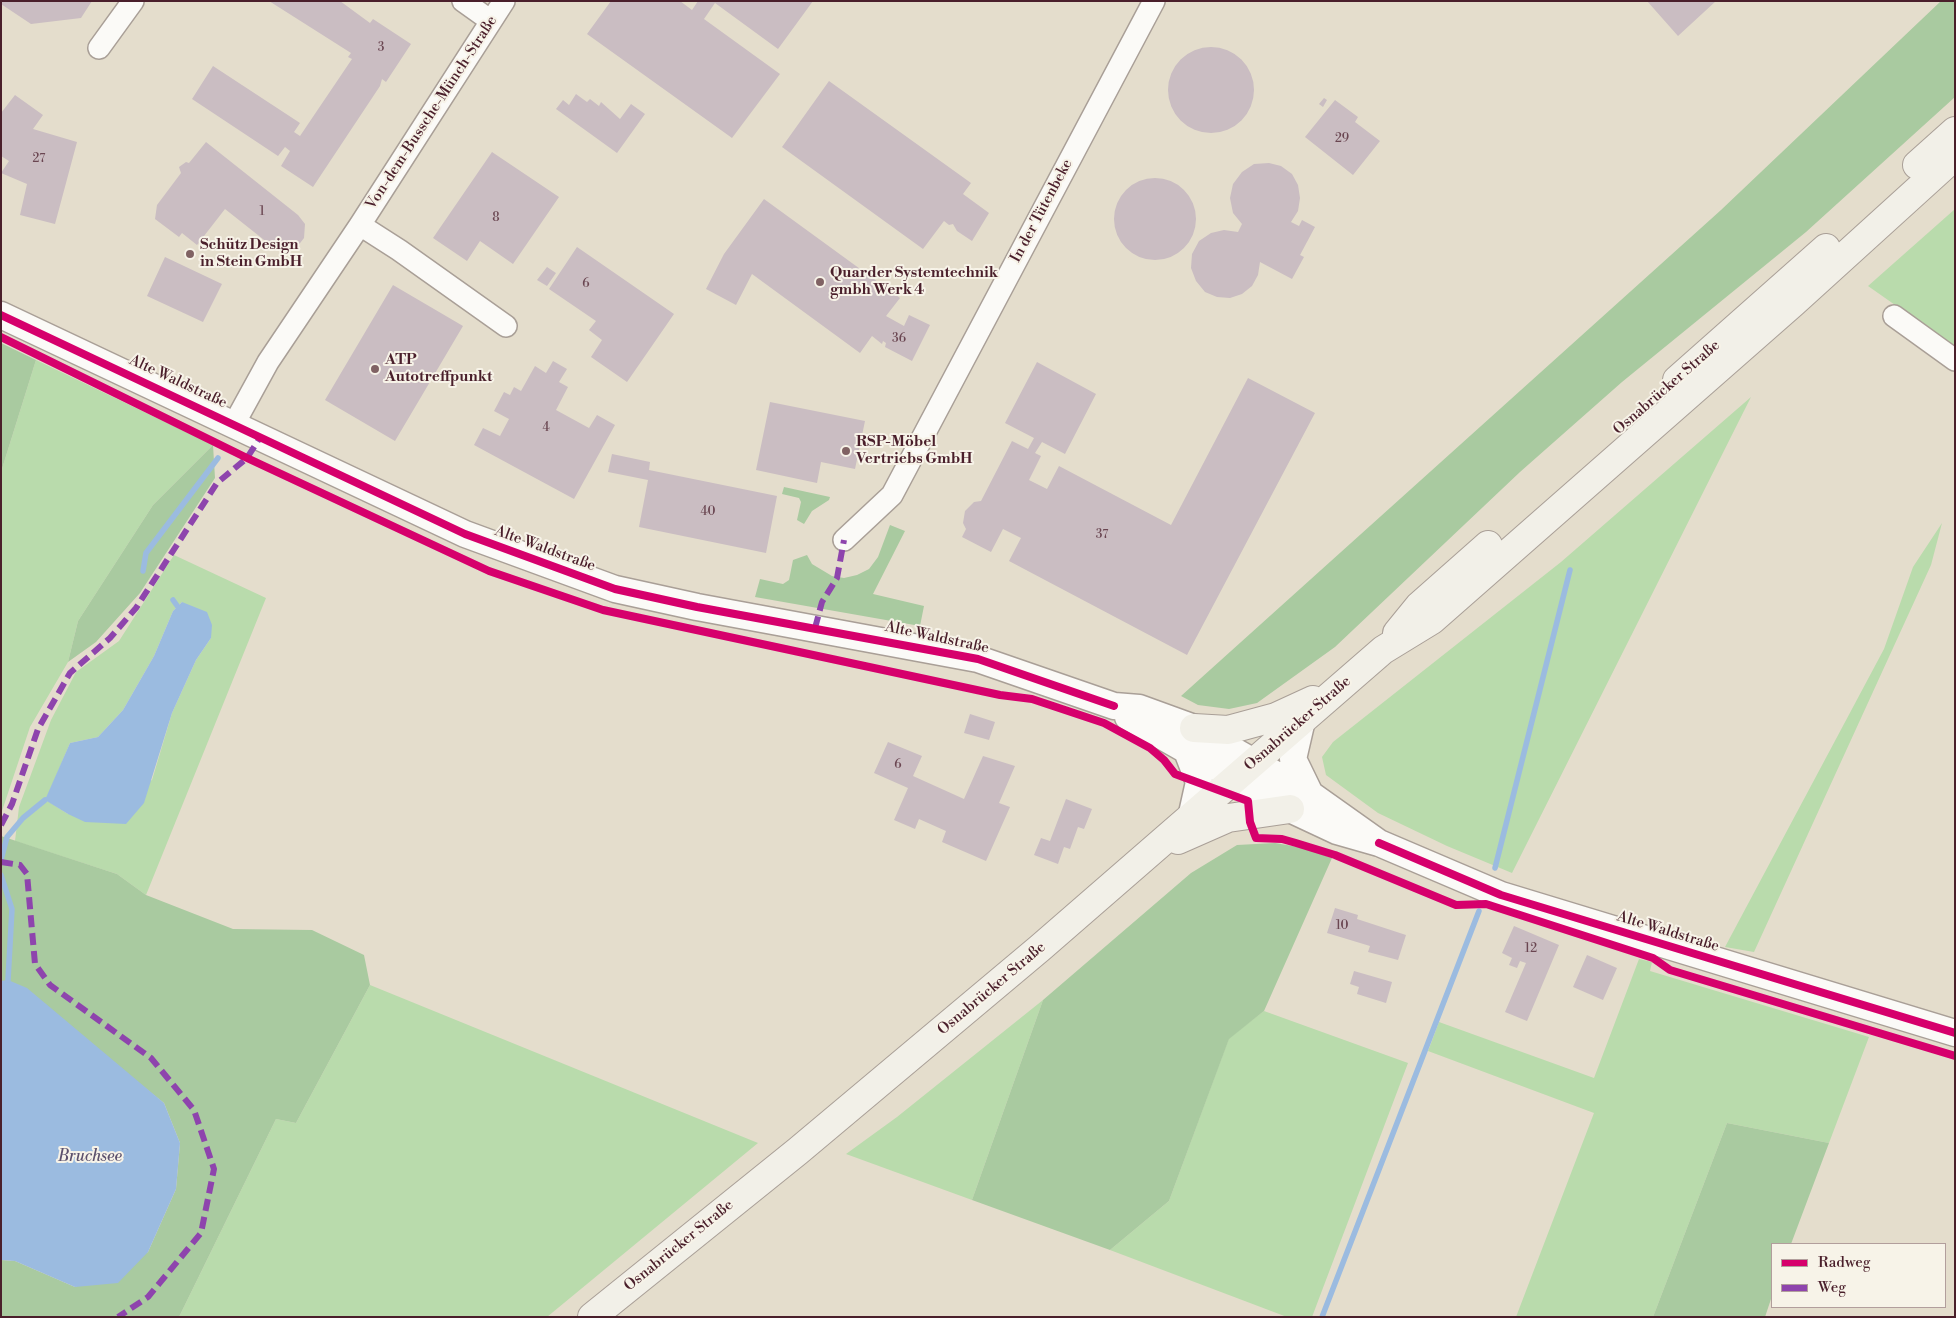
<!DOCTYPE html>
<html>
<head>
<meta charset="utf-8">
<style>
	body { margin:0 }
	#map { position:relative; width:1956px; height:1318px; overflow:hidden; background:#e4ddcc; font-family:"Libre Bodoni",serif }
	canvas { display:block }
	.frame { position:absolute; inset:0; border:2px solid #4a1f2b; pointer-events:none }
	.legend { position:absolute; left:1771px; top:1243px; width:175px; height:65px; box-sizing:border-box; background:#f7f3e8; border:1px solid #b29e9c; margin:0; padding:6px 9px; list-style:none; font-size:15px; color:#4a1f2b }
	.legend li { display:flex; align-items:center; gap:10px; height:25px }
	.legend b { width:25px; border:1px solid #b29e9c }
</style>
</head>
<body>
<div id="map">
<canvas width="1956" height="1318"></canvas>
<div class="frame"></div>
<ul class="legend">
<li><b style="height:6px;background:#d6006c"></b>Radweg</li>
<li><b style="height:6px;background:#8e44ad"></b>Weg</li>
</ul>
</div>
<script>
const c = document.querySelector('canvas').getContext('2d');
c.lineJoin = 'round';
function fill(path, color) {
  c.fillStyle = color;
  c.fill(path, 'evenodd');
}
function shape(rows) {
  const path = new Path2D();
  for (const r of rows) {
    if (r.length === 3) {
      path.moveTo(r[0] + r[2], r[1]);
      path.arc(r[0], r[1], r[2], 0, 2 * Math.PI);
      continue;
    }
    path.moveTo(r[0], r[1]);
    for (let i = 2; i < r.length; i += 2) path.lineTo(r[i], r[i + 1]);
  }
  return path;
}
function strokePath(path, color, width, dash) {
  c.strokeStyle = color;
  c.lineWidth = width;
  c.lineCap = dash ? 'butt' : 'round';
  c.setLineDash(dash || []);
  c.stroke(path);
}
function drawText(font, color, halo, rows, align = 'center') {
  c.font = font + ' "Libre Bodoni",serif';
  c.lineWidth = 4;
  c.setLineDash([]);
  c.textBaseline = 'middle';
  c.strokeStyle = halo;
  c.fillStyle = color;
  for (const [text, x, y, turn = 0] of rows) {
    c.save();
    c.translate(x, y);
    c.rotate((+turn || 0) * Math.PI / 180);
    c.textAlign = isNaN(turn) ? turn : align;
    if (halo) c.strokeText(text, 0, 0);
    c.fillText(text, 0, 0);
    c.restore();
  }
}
fill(shape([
	[1955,209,1955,347,1868,286],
	[36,360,213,445,153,505,78,621,68,662,30,727,1,814,1,472],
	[1751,397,1512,873,1447,846,1378,813,1326,775,1322,757,1333,742,1561,562],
	[1942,523,1931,565,1754,952,1725,947,1884,649,1913,567],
	[174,555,266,598,146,895,117,874,15,841,19,807,51,720,76,672,119,641],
	[182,602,211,638,196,660,172,713,152,780,68,814,46,800,70,743,98,737,123,710,154,656,173,611],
	[1639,959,1652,962,1650,971,1869,1037,1829,1143,1727,1123,1653,1317,1516,1317,1594,1113,1428,1051,1439,1022,1594,1078],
	[370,985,758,1143,547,1317,179,1317,276,1119,296,1123],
	[1043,1000,972,1200,846,1154,897,1117],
	[1264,1011,1408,1063,1312,1317,1287,1317,1110,1250,1169,1201,1229,1038]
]), '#b9dbac');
fill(shape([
	[1941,1,1955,1,1955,97,1806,232,1622,382,1520,472,1335,647,1257,703,1229,709,1198,705,1181,696,1721,210],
	[1,343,36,360,1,472],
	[213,445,215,478,140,593,96,642,68,662,78,621,153,505],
	[784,487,830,497,829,500,812,511,804,524,797,520,801,502,799,498,782,494],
	[890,525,905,531,873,594,924,606,920,626,755,597,760,579,783,584,789,580,793,560,807,555,812,564,832,576,844,578,857,575,869,569,878,557],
	[1,836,117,874,146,895,233,929,312,930,364,955,370,985,296,1123,276,1119,179,1317,1,1317,1,1260,15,1261,75,1287,148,1252,176,1189,180,1143,164,1103,8,981,1,981],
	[1275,843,1304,848,1332,858,1264,1011,1229,1039,1169,1201,1110,1250,972,1200,1043,1000,1191,873,1237,845],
	[1727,1123,1829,1143,1791,1244,1772,1244,1772,1296,1765,1317,1653,1317]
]), '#a9caa0');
fill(shape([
	[182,602,207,612,212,625,211,638,196,660,172,713,144,803,126,824,85,822,68,814,45,800,70,743,98,737,123,710,154,656,173,611],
	[8,980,27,988,164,1103,180,1143,176,1189,148,1252,118,1283,75,1287,15,1261,1,1260,1,981]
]), '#9bbbe0');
strokePath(shape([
	[143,571,146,553,218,458],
	[173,600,178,607],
	[1,860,7,837,23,818,45,800],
	[1495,868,1570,570],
	[1,875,12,909,8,980],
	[1322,1317,1479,911]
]), '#9bbbe0', 5.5);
fill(shape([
	[1,1,92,1,81,18,31,24,1,4],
	[269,1,340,1,370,23,373,19,411,44,386,82,382,79,380,86,313,187,281,166,290,151,285,147,278,156,192,99,213,66,300,123,294,132,300,136,352,59,348,57,351,53],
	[611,1,680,1,692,10,698,1,813,1,778,49,715,3,704,19,780,74,732,138,587,34],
	[1647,1,1716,1,1678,36],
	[1211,90,43],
	[829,81,971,183,963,194,989,213,972,241,957,231,953,224,949,225,944,221,923,249,782,147],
	[576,94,587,102,590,99,599,106,601,102,620,119,631,104,645,114,617,153,556,109,563,100,569,105],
	[15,95,43,115,33,129,77,142,55,224,20,215,27,184,1,173,9,161,1,156,1,113],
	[1324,98,1327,100,1323,107,1319,104],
	[1335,100,1358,117,1355,122,1380,141,1353,175,1305,137],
	[206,142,298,215,305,224,304,238,297,247,285,251,273,247,225,209,197,245,182,233,179,237,155,219,157,205,181,173,179,167,186,162,189,163],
	[492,152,559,197,513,264,480,241,467,261,433,238],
	[1269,163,1281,166,1292,174,1298,185,1300,198,1298,211,1291,222,1299,226,1302,220,1315,227,1300,255,1304,257,1292,279,1260,262,1258,275,1252,286,1242,294,1230,298,1217,297,1205,292,1196,281,1191,268,1192,254,1199,241,1211,233,1224,230,1238,232,1242,224,1233,213,1230,198,1233,184,1242,172,1254,164],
	[1155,219,41],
	[764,199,900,298,886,316,904,326,909,315,930,325,912,361,885,347,886,343,883,341,882,344,872,336,860,353,752,274,736,305,706,289,724,254],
	[577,247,674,314,627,382,591,357,602,340,589,330,596,321,549,289],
	[165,257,222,284,203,322,147,296],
	[547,267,556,273,547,286,537,280],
	[393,285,463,326,395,441,325,400],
	[553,361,567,369,559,382,568,387,556,410,589,428,597,415,615,425,574,499,474,445,483,428,500,436,509,419,494,411,504,392,510,395,514,387,521,391,535,366,546,373],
	[1037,362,1096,394,1065,454,1042,442,1035,453,1041,456,1029,480,1047,489,1059,466,1171,525,1248,378,1315,413,1187,655,1009,561,1021,538,1003,529,991,552,962,537,966,529,963,523,965,511,974,502,981,501,1012,441,1028,449,1034,438,1005,423],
	[770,402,865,421,855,469,821,462,817,483,756,470],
	[612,454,650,462,649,470,777,496,766,553,639,527,648,480,608,472],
	[970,714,995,722,989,740,964,733],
	[888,742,922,756,913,776,964,799,983,756,1015,766,999,803,1010,807,986,861,942,842,946,831,919,819,915,829,894,820,908,788,874,773],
	[1066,799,1092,809,1084,829,1078,827,1070,849,1064,847,1058,864,1034,855,1041,838,1050,841],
	[1335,908,1358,915,1357,919,1406,935,1398,960,1368,952,1370,946,1327,933],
	[1514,926,1559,945,1527,1021,1505,1012,1526,963,1520,961,1517,968,1509,965,1512,958,1502,953],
	[1587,955,1617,968,1603,1000,1573,987],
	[1354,971,1392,982,1386,1003,1357,994,1359,987,1350,984]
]), '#cabdc2');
const minor = shape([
	[463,1,491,21],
	[99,48,133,1],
	[360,225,399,250,506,326],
	[1894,316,1955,360],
	[234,424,268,362,360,225,504,1],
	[844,540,892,495,1154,1]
]);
const tertiary = shape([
	[1,315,465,534,615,589,697,607,978,659,1114,706,1139,708,1194,728,1310,794,1379,843],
	[1128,717,1290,809,1337,831,1379,843,1501,895,1955,1033],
	[1302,720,1293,759,1310,794],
	[1187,751,1199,782,1191,818]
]);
const secondary = shape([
	[1917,165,1955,131],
	[1677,380,1826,248],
	[1397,633,1419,606,1488,545],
	[1194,728,1228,730,1276,717,1313,700],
	[1178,840,1228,818,1290,809],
	[592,1317,798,1151,1040,948,1383,650,1432,620,1793,303,1955,156]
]);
strokePath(minor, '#a99f97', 24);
strokePath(tertiary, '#a99f97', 29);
strokePath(secondary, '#a99f97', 30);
strokePath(minor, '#fbfaf7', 21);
strokePath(tertiary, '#fbfaf7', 26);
strokePath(secondary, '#f2f0e8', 28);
strokePath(shape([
	[815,628,822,602,837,578,844,540],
	[1,825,12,804,38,729,70,673,110,638,136,608,217,483,247,458,261,436],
	[1,862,20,865,27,874,35,964,50,985,151,1058,194,1110,214,1169,201,1233,148,1297,118,1317]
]), '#8e44ad', 6, [12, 6]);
strokePath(shape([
	[1,315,465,534,615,589,697,607,978,659,1114,706],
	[1,337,247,458,489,571,603,610,1000,695,1032,699,1104,723,1150,748,1164,760,1175,774,1248,801,1250,822,1256,838,1282,839,1296,843,1335,855,1456,905,1486,904,1653,958,1670,970,1955,1056],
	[1379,843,1501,895,1955,1033]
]), '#d6006c', 8);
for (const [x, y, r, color] of [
	[190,254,5,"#806263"],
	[820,282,5,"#806263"],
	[375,369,5,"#806263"],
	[846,451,5,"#806263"]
]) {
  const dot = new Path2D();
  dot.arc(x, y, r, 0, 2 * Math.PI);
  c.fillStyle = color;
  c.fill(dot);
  strokePath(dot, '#f7f3e8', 2);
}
drawText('12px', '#6a4651', null, [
	["3",381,48],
	["29",1342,139],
	["27",39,159],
	["1",262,212],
	["8",496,218],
	["6",586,284],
	["36",899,339],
	["4",546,428],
	["40",708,512],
	["37",1102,535],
	["6",898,765],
	["10",1342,926],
	["12",1531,949]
]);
drawText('15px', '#4a1f2b', '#f7f3e8', [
	["Von-dem-Bussche-Münch-Straße",432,113,-57],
	["In der Tütenbeke",1042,211,-62],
	["Alte Waldstraße",178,382,25],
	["Osnabrücker Straße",1667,388,-41],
	["Alte Waldstraße",545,549,20],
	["Alte Waldstraße",937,638,12],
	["Osnabrücker Straße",1298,724,-41],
	["Alte Waldstraße",1668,932,17],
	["Osnabrücker Straße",992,989,-40],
	["Osnabrücker Straße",679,1246,-39]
]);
drawText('bold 15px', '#4a1f2b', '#f7f3e8', [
	["Schütz Design",200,245],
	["in Stein GmbH",200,262],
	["Quarder Systemtechnik",830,273],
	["gmbh Werk 4",830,290],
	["ATP",385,360],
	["Autotreffpunkt",385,377],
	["RSP-Möbel",856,442],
	["Vertriebs GmbH",856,459]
], 'left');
drawText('italic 16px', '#5c516d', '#f7f3e8', [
	["Bruchsee",90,1157]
]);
</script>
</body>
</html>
